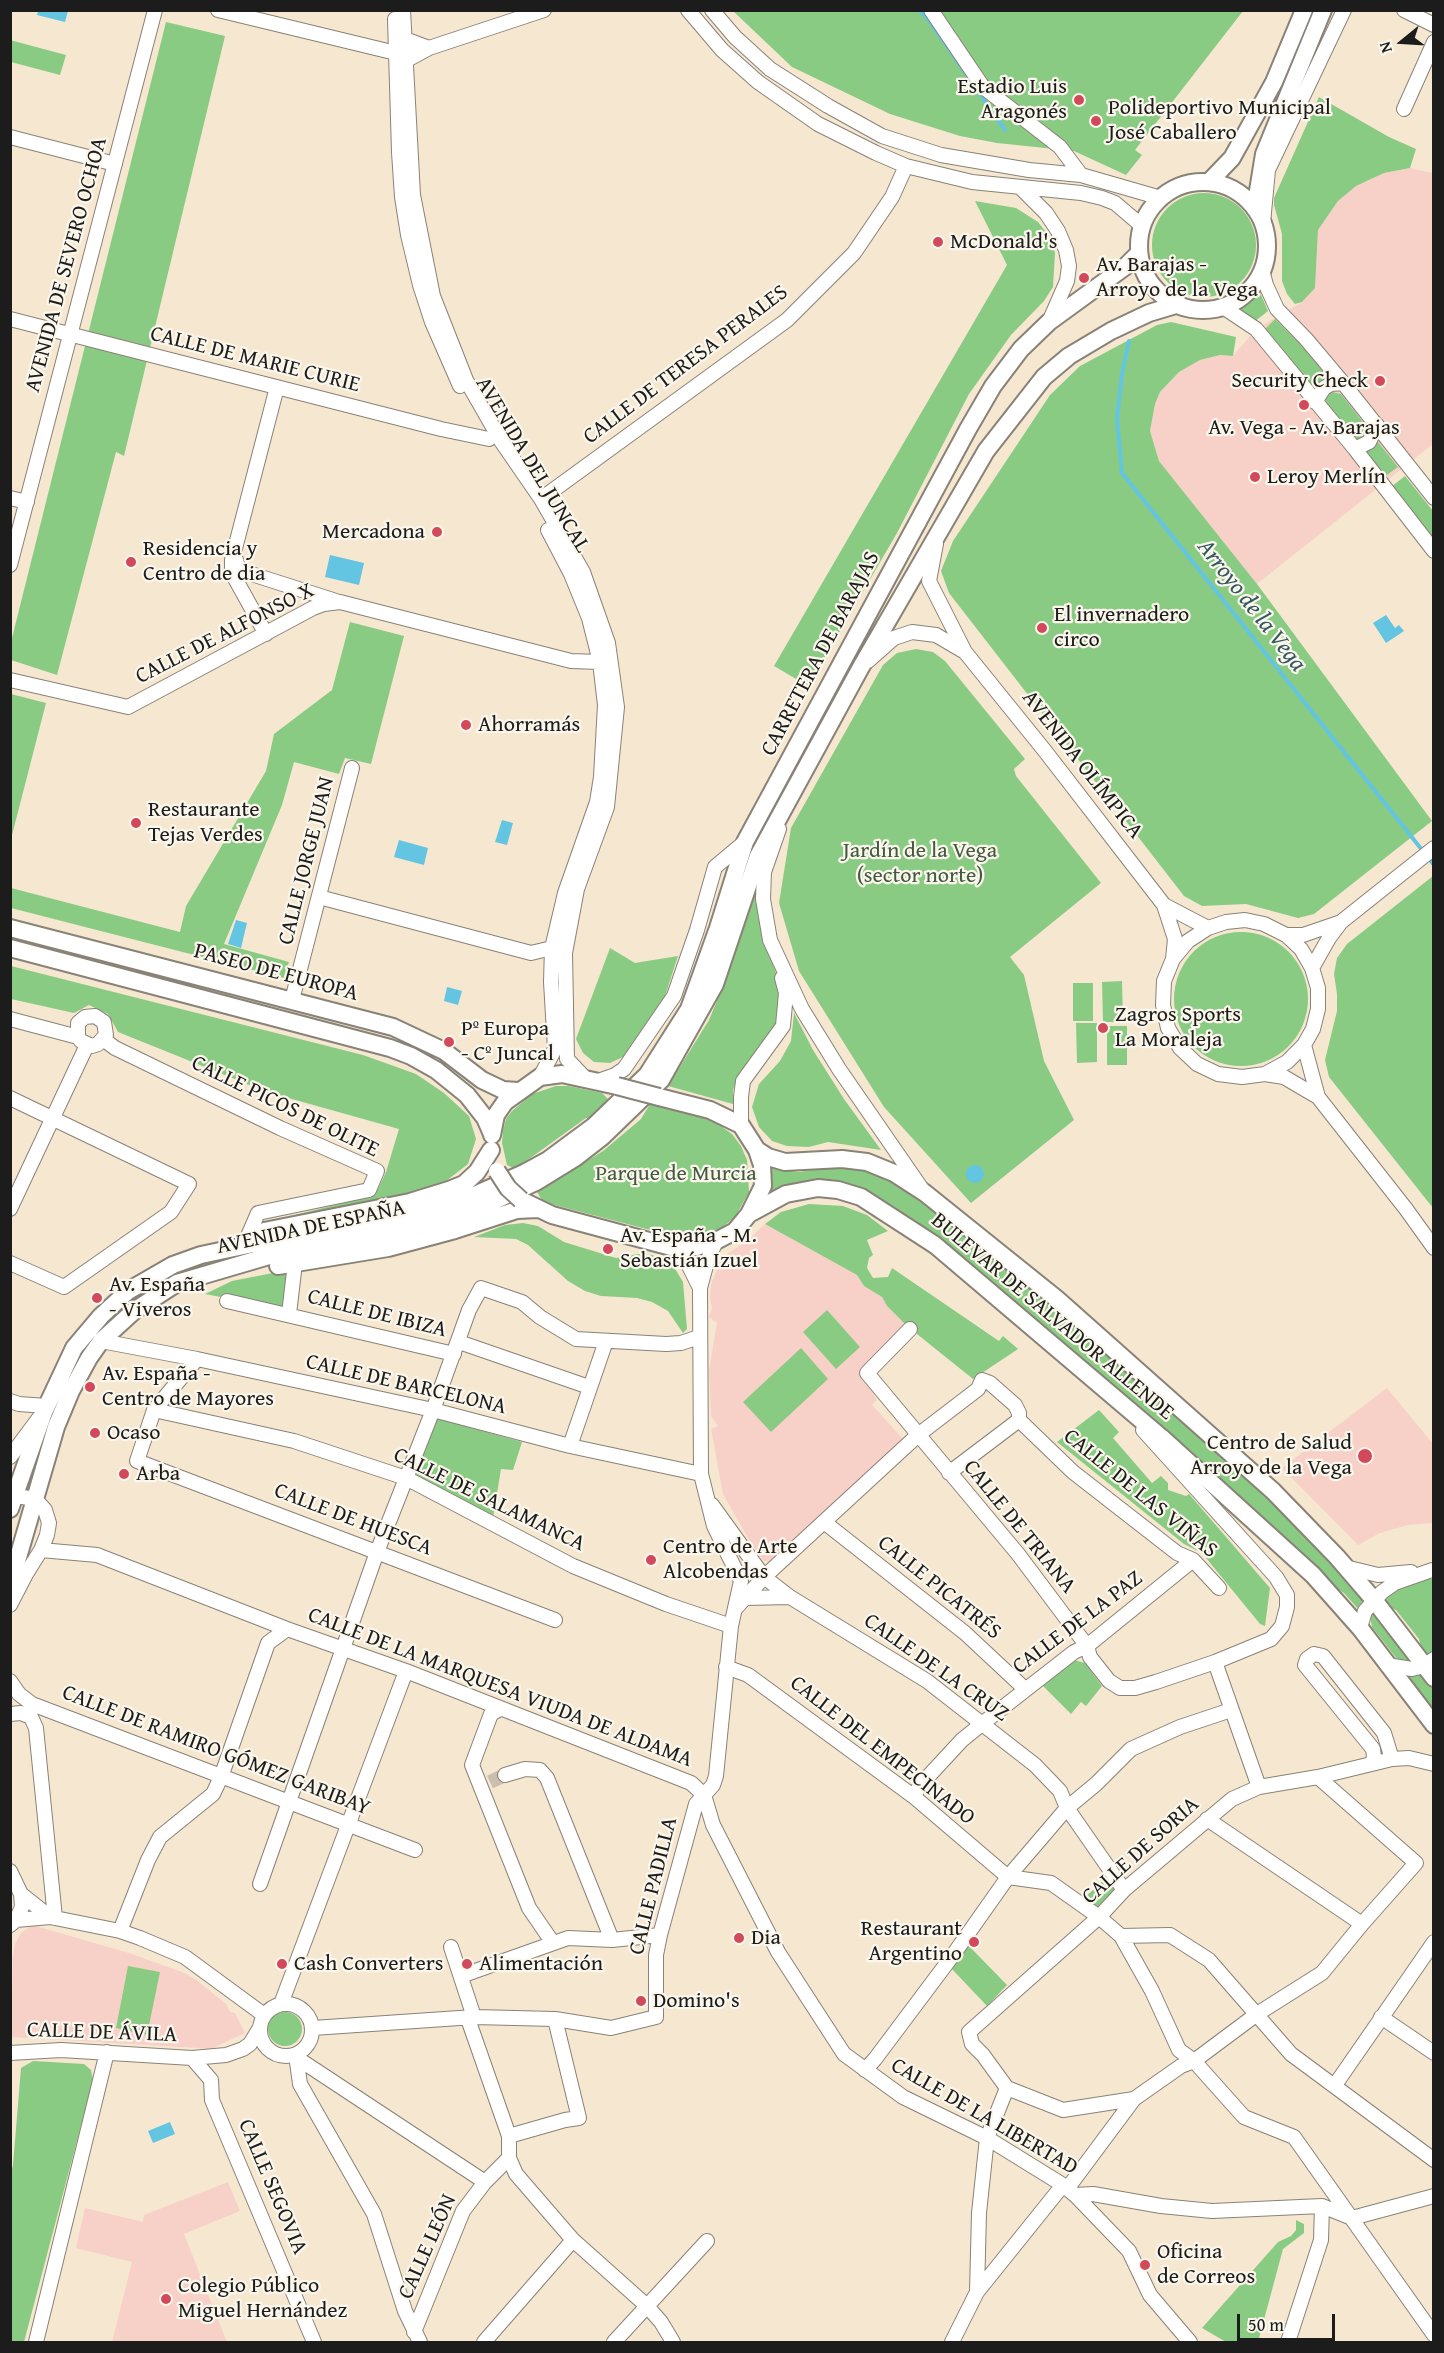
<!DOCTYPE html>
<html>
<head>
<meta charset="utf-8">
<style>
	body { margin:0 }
	#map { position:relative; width:1444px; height:2353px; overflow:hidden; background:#f6e7d1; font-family:"Gentium Book Plus",serif }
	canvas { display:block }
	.frame { position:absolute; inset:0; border:12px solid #1c1c1c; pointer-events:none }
	.north { position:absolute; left:1372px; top:12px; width:60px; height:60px; -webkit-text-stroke:4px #fbf7ec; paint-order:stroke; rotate:252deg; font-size:16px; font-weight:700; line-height:24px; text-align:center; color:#1c1c1c }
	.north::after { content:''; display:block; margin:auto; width:21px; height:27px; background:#1c1c1c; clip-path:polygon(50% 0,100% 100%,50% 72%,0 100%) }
	.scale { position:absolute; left:1237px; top:2314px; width:98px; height:27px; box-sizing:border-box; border:3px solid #1c1c1c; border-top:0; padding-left:8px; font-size:18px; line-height:21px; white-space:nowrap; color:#1c1c1c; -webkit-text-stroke:4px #fbf7ec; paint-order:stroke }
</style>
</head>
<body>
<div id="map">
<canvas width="1444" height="2353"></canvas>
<div class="frame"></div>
<div class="north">N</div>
<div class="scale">50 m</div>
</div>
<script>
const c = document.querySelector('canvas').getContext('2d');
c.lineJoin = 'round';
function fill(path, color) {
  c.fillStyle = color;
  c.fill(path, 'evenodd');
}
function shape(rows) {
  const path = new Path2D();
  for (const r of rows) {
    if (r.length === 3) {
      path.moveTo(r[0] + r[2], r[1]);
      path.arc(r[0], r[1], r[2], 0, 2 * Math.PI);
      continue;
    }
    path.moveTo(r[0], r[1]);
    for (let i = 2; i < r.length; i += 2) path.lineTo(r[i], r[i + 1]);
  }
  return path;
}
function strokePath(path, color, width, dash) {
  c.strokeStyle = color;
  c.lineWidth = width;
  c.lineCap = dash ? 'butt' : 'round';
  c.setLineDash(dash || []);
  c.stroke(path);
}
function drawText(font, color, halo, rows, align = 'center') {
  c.font = font + ' "Gentium Book Plus",serif';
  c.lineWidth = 4.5;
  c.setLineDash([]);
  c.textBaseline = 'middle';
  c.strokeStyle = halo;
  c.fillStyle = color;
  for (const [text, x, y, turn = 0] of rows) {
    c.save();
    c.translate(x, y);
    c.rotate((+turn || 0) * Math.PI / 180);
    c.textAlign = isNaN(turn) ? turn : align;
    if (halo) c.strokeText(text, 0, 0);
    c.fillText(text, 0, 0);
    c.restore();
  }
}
fill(shape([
	[1410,168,1433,173,1433,444,1257,584,1159,461,1150,431,1155,404,1160,392,1179,372,1200,360,1220,355,1233,356,1256,329,1302,302,1315,287,1318,230,1338,201,1356,186,1384,173],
	[765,1224,857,1275,864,1286,882,1297,887,1306,907,1326,860,1370,877,1400,872,1405,904,1440,772,1561,764,1561,752,1545,723,1494,711,1429,718,1426,711,1416,709,1370,717,1323,709,1317,712,1308,710,1298,711,1284,722,1257,746,1242],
	[1387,1388,1433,1444,1433,1523,1408,1525,1380,1533,1358,1545,1282,1468],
	[32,1925,129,1953,182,1972,195,1979,226,2004,230,2012,235,2013,245,2033,215,2047,215,2049,11,2037,13,1957,15,1944,21,1933],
	[228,2182,240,2211,184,2234,227,2342,112,2342,132,2262,76,2248,85,2208,143,2222,144,2215]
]), '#f7d1c8');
fill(shape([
	[733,11,1243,11,1135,150,1142,155,1126,175,1074,151,997,143,960,136,890,114,792,67],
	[166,22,225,36,124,456,116,452,57,675,11,660,11,642],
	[10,40,66,55,60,75,11,62],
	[1319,97,1389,137,1416,149,1410,168,1384,173,1356,186,1338,201,1318,230,1315,288,1302,302,1295,304,1287,294,1282,281,1282,234,1274,205,1274,198],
	[1204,245,52],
	[975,201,1016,208,1038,222,1049,236,1055,253,1053,287,1044,301,1011,335,969,394,897,533,808,686,774,666,1007,265],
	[1259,290,1268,311,1254,322,1235,311,1250,300],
	[1275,319,1304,348,1329,379,1315,390,1265,329],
	[1171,322,1236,337,1233,356,1220,355,1200,360,1179,372,1160,392,1155,404,1150,431,1159,461,1257,584,1432,821,1314,914,1298,918,1246,904,1202,906,1184,896,949,593,941,571,953,541,1050,395,1080,366,1157,325],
	[1332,392,1341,394,1366,426,1367,434,1361,441,1353,439,1328,406,1325,398],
	[1378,442,1398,467,1384,477,1364,452,1372,448],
	[1405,476,1433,511,1433,540,1391,487],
	[350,622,404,636,371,764,345,758,339,774,294,762,282,805,224,944,289,962,284,978,11,908,11,888,180,932,186,906,266,771,274,734,332,690],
	[916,649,933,652,945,661,1025,759,1014,769,1016,776,1101,883,1010,957,1024,975,1044,1061,1074,1120,971,1203,884,1107,799,971,779,903,791,828,883,665,897,653],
	[11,694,46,703,11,839,10,694],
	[759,868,760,924,778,979,780,999,776,1028,739,1074,733,1090,733,1104,668,1086,709,1020,723,986],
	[1433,876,1433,1208,1329,1077,1325,1060,1337,1011,1337,994,1334,974,1337,958,1347,944],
	[1241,999,67],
	[610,948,635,963,678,956,665,996,627,1055,610,1063,594,1062,583,1053,576,1039],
	[11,966,363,1055,416,1074,444,1093,469,1116,476,1139,468,1164,446,1181,421,1190,298,1219,295,1215,363,1198,378,1189,386,1172,399,1129,267,1092,118,1032,108,1014,89,1005,74,1013,11,999],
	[1122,981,1123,1022,1103,1022,1102,982],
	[1073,983,1093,983,1093,1021,1073,1021],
	[794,1013,813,1050,844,1099,881,1150,828,1142,809,1147,787,1146,772,1141,759,1127,752,1107,759,1084,780,1061,791,1041],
	[1076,1023,1097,1023,1097,1062,1077,1063],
	[1107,1026,1127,1026,1127,1065,1107,1065],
	[556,1086,569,1086,602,1093,610,1101,591,1120,586,1118,515,1169,507,1165,502,1143,503,1131,506,1119,512,1111,532,1094],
	[650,1104,706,1118,718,1124,732,1134,741,1146,747,1160,749,1192,735,1217,723,1227,696,1238,673,1236,543,1202,537,1192,603,1151,641,1119],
	[836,1166,858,1168,875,1173,903,1188,954,1224,1029,1283,1280,1505,1364,1598,1359,1610,1344,1593,1324,1580,973,1268,822,1181,800,1182,767,1192,768,1168,799,1172],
	[809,1204,843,1206,867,1215,888,1231,867,1240,873,1255,869,1258,867,1268,873,1278,888,1277,892,1268,999,1341,1003,1336,1018,1349,973,1379,907,1326,887,1306,882,1297,864,1286,857,1275,765,1224,781,1212],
	[523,1223,538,1226,564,1242,616,1258,638,1254,652,1255,663,1260,674,1267,683,1282,687,1329,683,1333,668,1311,652,1302,637,1298,601,1296,585,1291,568,1281,528,1245,516,1239,474,1237,505,1225],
	[288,1270,283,1309,205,1294,232,1281],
	[827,1310,860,1347,836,1369,803,1332],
	[801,1348,828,1379,771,1432,743,1402],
	[1099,1410,1119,1432,1113,1438,1152,1483,1161,1476,1168,1483,1168,1490,1186,1496,1189,1494,1270,1588,1265,1626,1260,1624,1202,1553,1184,1544,1057,1442],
	[436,1418,522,1442,513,1470,501,1469,493,1518,415,1477],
	[1418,1579,1433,1579,1433,1652,1428,1656,1422,1651,1419,1639,1396,1610,1386,1606,1382,1598,1401,1585],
	[1374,1613,1414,1663,1397,1659,1372,1627,1370,1616],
	[1074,1660,1085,1663,1102,1686,1086,1706,1081,1702,1071,1714,1043,1686],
	[1401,1674,1424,1675,1433,1690,1433,1715],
	[1110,1874,1122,1890,1099,1914,1080,1902],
	[968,1945,1007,1985,987,2006,950,1967],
	[128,1966,160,1972,147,2035,116,2028],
	[285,2029,17],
	[33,2061,84,2064,91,2070,93,2080,24,2342,11,2342,11,2173,13,2165,21,2068],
	[1296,2220,1304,2224,1304,2233,1283,2249,1258,2342,1226,2342,1202,2328,1278,2242,1291,2236,1296,2230]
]), '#8acb83');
fill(shape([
	[38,11,38,10,68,11,65,22,37,15],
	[330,555,364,563,359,585,325,577],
	[1386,615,1395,628,1399,625,1404,631,1386,643,1373,623],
	[502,820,513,823,507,845,495,842],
	[399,840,428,848,424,865,394,857],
	[236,920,247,923,241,948,228,944],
	[447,987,462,991,458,1005,444,1001],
	[975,1174,9],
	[170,2122,175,2134,153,2143,148,2131]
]), '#63c5e1');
strokePath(shape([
	[919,10,928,19,1005,130],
	[1129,341,1122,374,1117,419,1122,473,1434,865]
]), '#63c5e1', 4);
strokePath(shape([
	[490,1782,505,1775]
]), '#cabead', 14, [14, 7]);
const minor = shape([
	[218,10,396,53],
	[403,10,413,195,433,296,466,380,501,441,541,499,583,572,608,643,617,707,607,807,577,889,565,953,567,1059,585,1078],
	[688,10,722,50,758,82,818,124,876,153,906,166,972,182,1081,193,1102,198,1115,203,1142,226],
	[712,10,735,37,770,69,828,106,882,136,941,155,1029,170,1081,175,1161,198],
	[931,10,983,87,1060,147,1081,175],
	[1404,10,1434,25],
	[395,19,399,152,402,197,408,235,420,285,432,322,460,386],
	[405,39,429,48,405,61],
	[429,48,544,10],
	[1404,109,1434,42],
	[10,137,115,164],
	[1021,188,1046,213,1058,231,1066,250,1069,266,1067,281,1049,322],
	[1263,223,1268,170,1344,10],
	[1262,270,1266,285,1277,309,1306,339,1343,383,1434,498],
	[1223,307,1256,329,1355,449,1434,551],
	[10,319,441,429,489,439],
	[1315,402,1324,388,1331,384,1343,383],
	[1355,449,1369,442,1377,425],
	[10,498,27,502],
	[541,499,787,320,854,253,892,197,906,166],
	[936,544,929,581,965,652,1045,751,1164,905,1175,939,1173,959,1164,981,1163,1005,1168,1028,1180,1048,1197,1064,1218,1074,1242,1077,1265,1074,1287,1062,1304,1045,1313,1029,1318,1009,1318,988,1312,968,1301,949,1286,935,1264,924,1245,920,1226,922,1208,928,1188,941,1173,959],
	[235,557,239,570,336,601],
	[10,565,155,10],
	[266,634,232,573,232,560,277,387],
	[868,661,894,638,912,632,936,635,965,652],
	[10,680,128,707,313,608,324,604,340,602,571,661,600,662],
	[779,829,764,872,763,899,770,940,802,1009,839,1069,924,1192],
	[319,897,531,953,552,948],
	[1164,905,1208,928],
	[1286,935,1303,935,1341,922],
	[1312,968,1329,938,1341,922,1434,848],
	[292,1000,352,768],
	[10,1019,78,1037,81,1041,92,1046,98,1044,106,1035,104,1022,95,1016,85,1017,78,1023,78,1037],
	[103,1039,115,1048,280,1128,377,1171,369,1190,258,1213,248,1236],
	[1304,1045,1318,1097],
	[1265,1074,1284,1077,1318,1097,1406,1209,1434,1248],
	[540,1077,555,1049,551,982,552,948,565,893,597,802,601,777,605,705,600,662,589,618,571,574,548,530],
	[598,1081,615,1075,624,1069,674,996,697,930,715,867,745,842],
	[10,1098,189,1184,171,1212,64,1287,10,1263],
	[741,1125,741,1097,743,1081,783,1026,786,993,782,978],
	[10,1209,87,1045],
	[675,1248,688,1264,700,1288],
	[227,1301,454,1354],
	[289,1314,295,1263],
	[910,1329,867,1373,1018,1554,1087,1646,1090,1657,1109,1681,1120,1688,1135,1688,1156,1682,1215,1662,1271,1639,1282,1626,1287,1607,1287,1595,1276,1577,1143,1430],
	[101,1341,197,1359,433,1410,570,1446,701,1474],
	[459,1342,589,1387],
	[197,1359,154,1410,137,1461,555,1620],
	[10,1401,19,1404,46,1406],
	[154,1410,294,1441,406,1478,573,1566,666,1604,731,1626],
	[1019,1420,1073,1472,1177,1553,1193,1560,1219,1588],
	[570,1446,606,1341],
	[10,1457,39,1418],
	[949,1473,1019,1420],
	[10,1495,35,1499,45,1510,49,1523,47,1535,41,1550,26,1574,10,1605],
	[712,1505,764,1577,790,1597,927,1681,1035,1765,1060,1791,1067,1808,1124,1890],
	[824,1522,965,1633,1025,1689],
	[41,1550,97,1555,287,1629,406,1671,691,1783,704,1795,713,1825,778,1952,844,2054,903,2097,987,2138,1063,2185,1075,2195,1129,2251,1150,2295,1190,2342],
	[1345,1567,1378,1575,1411,1572],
	[746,1598,790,1597],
	[736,1608,764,1577,918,1435,978,1389,982,1380,990,1383,1015,1405,1019,1413,1019,1420],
	[1360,1628,1365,1611,1382,1592,1395,1583,1432,1570],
	[1215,1662,1259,1787],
	[1387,1665,1412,1669,1424,1666,1434,1659],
	[726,1667,748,1675,913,1796,1008,1877,1051,1883,1099,1917,1121,1936,1170,1935,1209,1960,1291,2054,1434,2160],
	[10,1681,19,1694,32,1704,415,1850],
	[500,1709,491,1714,472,1765,529,1908,553,1943],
	[10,1714,21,1713,31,1717,36,1728,55,1918],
	[1372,1763,1374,1757,1373,1749,1305,1665,1307,1659,1314,1654,1323,1656,1384,1733,1392,1759],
	[505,1775,525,1769,540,1770,547,1778,612,1940],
	[913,1796,924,1781,962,1740,983,1723,1074,1652,1087,1646,1193,1560],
	[1207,1819,1362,1924],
	[10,1871,21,1894,22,1907,16,1920,10,1925],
	[260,1884,377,1552,433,1410,469,1310,481,1288,522,1302,540,1317,576,1339,666,1344,681,1343,699,1337],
	[21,1894,50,1917],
	[16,1920,50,1917,120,1931,140,1938,185,1957,264,2015],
	[120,1931,148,1860,160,1837,213,1794,221,1777,268,1643,287,1629],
	[1121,1936,1152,1991,1179,2050,1194,2061,1244,2117,1294,2137,1434,2335],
	[451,1947,474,2017],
	[461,1976,568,1938,612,1940,660,1935],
	[286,2030,26],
	[281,2004,406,1671],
	[1381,2017,1434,2053],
	[468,2019,509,2136,509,2158,516,2174,573,2240,647,2306,661,2322,673,2342],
	[313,2028,474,2017,555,2019,611,2028,656,2017,656,1955,660,1935,696,1804,713,1785,716,1776,731,1626,741,1581,714,1526,701,1474,700,1288,707,1262,716,1241],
	[10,2053,61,2050,192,2058,226,2055,243,2049,250,2044,259,2029],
	[296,2055,300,2084,374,2214,405,2311,420,2342],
	[294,2056,485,2182],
	[192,2058,211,2080],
	[865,2070,875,2059,953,1955,1008,1877,1067,1808,1096,1784,1131,1749,1180,1727,1231,1710],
	[211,2080,212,2100,314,2342],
	[1335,2085,1434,1942],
	[1134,2099,1063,2110,1007,2088,983,2055,972,2044,969,2032,1099,1917,1124,1890,1232,1799,1259,1787,1318,1777,1392,1759,1409,1758,1434,1764],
	[509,2136,565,2120,579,2118,555,2019],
	[1067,2189,1134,2099,1181,2066,1194,2061,1257,2014,1322,1973,1362,1924,1416,1863,1318,1777],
	[1075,2195,1093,2194,1161,2206,1212,2211,1322,2206,1352,2218,1434,2196],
	[977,2292,979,2213,987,2138,1007,2088],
	[414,2332,463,2211,485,2182,509,2158],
	[36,2342,107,2052],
	[484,2342,573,2240],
	[614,2342,707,2241],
	[952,2342,977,2292,1063,2185],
	[1288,2342,1321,2240,1322,2206]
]);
const major = shape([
	[1209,182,1232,158,1274,82,1304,10],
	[1203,246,64],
	[1255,209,1264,154,1323,10],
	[10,928,393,1027,444,1051,482,1080,503,1090,518,1091],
	[10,948,390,1048,411,1056,436,1070,467,1095,485,1118,492,1134],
	[492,1135,496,1115,505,1102,540,1077,562,1074,617,1086],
	[757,1150,768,1157,785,1162,842,1159,867,1162,894,1173,925,1193,1057,1299,1273,1491,1337,1557,1374,1600,1434,1678],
	[521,1200,552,1215,675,1248,696,1247,716,1241,735,1231,749,1214,763,1186,762,1165,757,1150,741,1125,710,1110,659,1097],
	[749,1214,786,1194,818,1188,838,1190,861,1197,935,1245,1161,1437,1313,1575,1360,1628,1434,1725],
	[264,1231,410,1202,449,1190,464,1184,477,1172,491,1150],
	[278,1266,388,1248,455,1230,517,1210,538,1209],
	[10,1509,44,1412,74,1348,101,1316,128,1291,173,1265,201,1255,267,1241,393,1220,461,1201,524,1173,548,1160,594,1126,647,1075,689,1009,718,928,745,842,968,429,993,386,1021,349,1049,322,1126,266,1139,253],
	[10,1585,56,1427,71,1391,89,1358,101,1341,134,1311,177,1283,269,1256,397,1233,438,1223,494,1201,536,1182,575,1158,602,1137,661,1080,715,984,758,856,861,667,986,451,1044,377,1069,356,1111,331,1149,313,1179,304]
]);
strokePath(minor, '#898276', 16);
strokePath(major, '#898276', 20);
strokePath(minor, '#fff', 14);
strokePath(major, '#fff', 16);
const majorBridge = shape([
	[617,1086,659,1097],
	[497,1171,508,1188,521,1200]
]);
strokePath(majorBridge, '#898276', 20, []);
strokePath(majorBridge, '#fff', 16);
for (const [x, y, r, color] of [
	[1079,100,6,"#d1495b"],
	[1096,121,6,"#d1495b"],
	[938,242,6,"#d1495b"],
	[1084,278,6,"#d1495b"],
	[1380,381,6,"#d1495b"],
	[1304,405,6,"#d1495b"],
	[1255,477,6,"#d1495b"],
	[437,532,6,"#d1495b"],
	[131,562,6,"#d1495b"],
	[1042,628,6,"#d1495b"],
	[466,725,6,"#d1495b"],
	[136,823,6,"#d1495b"],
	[1103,1028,6,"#d1495b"],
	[449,1042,6,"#d1495b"],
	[608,1249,6,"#d1495b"],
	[97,1298,6,"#d1495b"],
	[90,1387,6,"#d1495b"],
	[95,1433,6,"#d1495b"],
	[1365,1456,8,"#d1495b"],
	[124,1474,6,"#d1495b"],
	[651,1560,6,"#d1495b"],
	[739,1938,6,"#d1495b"],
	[974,1942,6,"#d1495b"],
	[282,1964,6,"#d1495b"],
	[467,1964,6,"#d1495b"],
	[641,2001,6,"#d1495b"],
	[1145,2265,6,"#d1495b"],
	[166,2299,6,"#d1495b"]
]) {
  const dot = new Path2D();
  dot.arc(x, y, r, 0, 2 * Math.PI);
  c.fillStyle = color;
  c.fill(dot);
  strokePath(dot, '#fbf7ec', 2);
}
drawText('22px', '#1c1c1c', '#fbf7ec', [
	["Estadio Luis",1067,87,"right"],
	["Aragonés",1067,112,"right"],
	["Polideportivo Municipal",1108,108],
	["José Caballero",1108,133],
	["McDonald's",950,242],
	["Av. Barajas -",1096,265],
	["Arroyo de la Vega",1096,290],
	["Security Check",1368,381,"right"],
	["Av. Vega - Av. Barajas",1304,428,"center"],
	["Leroy Merlín",1267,477],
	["Mercadona",425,532,"right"],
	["Residencia y",143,549],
	["Centro de dia",143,574],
	["El invernadero",1054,615],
	["circo",1054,640],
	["Ahorramás",478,725],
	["Restaurante",148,810],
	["Tejas Verdes",148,835],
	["Zagros Sports",1115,1015],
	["La Moraleja",1115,1040],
	["Pº Europa",461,1029],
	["- Cº Juncal",461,1054],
	["Av. España - M.",620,1236],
	["Sebastián Izuel",620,1261],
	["Av. España",109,1285],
	["- Viveros",109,1310],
	["Av. España -",102,1374],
	["Centro de Mayores",102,1399],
	["Ocaso",107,1433],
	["Centro de Salud",1352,1443,"right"],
	["Arroyo de la Vega",1352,1468,"right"],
	["Arba",136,1474],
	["Centro de Arte",663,1547],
	["Alcobendas",663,1572],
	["Restaurant",962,1929,"right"],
	["Argentino",962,1954,"right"],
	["Dia",751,1938],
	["Cash Converters",294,1964],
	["Alimentación",479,1964],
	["Domino's",653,2001],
	["Oficina",1157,2252],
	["de Correos",1157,2277],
	["Colegio Público",178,2286],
	["Miguel Hernández",178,2311]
], 'left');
drawText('22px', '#1c1c1c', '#fbf7ec', [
	["AVENIDA DE SEVERO OCHOA",67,265,-75],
	["CALLE DE MARIE CURIE",255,360,14],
	["CALLE DE TERESA PERALES",686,365,-37],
	["AVENIDA DEL JUNCAL",532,465,59],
	["CALLE DE ALFONSO X",225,634,-27],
	["CARRETERA DE BARAJAS",821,654,-62],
	["AVENIDA OLÍMPICA",1082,765,52],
	["CALLE JORGE JUAN",307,861,-76],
	["PASEO DE EUROPA",276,973,15],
	["CALLE PICOS DE OLITE",285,1107,26],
	["AVENIDA DE ESPAÑA",311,1228,-12],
	["CALLE DE IBIZA",377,1314,14],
	["BULEVAR DE SALVADOR ALLENDE",1052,1317,40],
	["CALLE DE BARCELONA",406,1385,13],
	["CALLE DE LAS VIÑAS",1140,1494,39],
	["CALLE DE SALAMANCA",489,1500,26],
	["CALLE DE HUESCA",353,1520,21],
	["CALLE DE TRIANA",1019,1527,51],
	["CALLE PICATRÉS",939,1588,39],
	["CALLE DE LA PAZ",1078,1623,-37],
	["CALLE DE LA CRUZ",936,1668,35],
	["CALLE DE LA MARQUESA VIUDA DE ALDAMA",500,1688,21],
	["CALLE DE RAMIRO GÓMEZ GARIBAY",216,1751,21],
	["CALLE DEL EMPECINADO",882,1751,38],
	["CALLE DE SORIA",1141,1851,-42],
	["CALLE PADILLA",654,1886,-76],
	["CALLE DE ÁVILA",102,2033,2],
	["CALLE DE LA LIBERTAD",984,2117,30],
	["CALLE SEGOVIA",272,2187,67],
	["CALLE LEÓN",428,2247,-66]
]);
drawText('22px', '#425940', '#fbf7ec', [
	["Jardín de la Vega",920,851],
	["(sector norte)",920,876],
	["Parque de Murcia",676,1174]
]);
drawText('italic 24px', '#355761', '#fbf7ec', [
	["Arroyo de la Vega",1251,606,52]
]);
</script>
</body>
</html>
